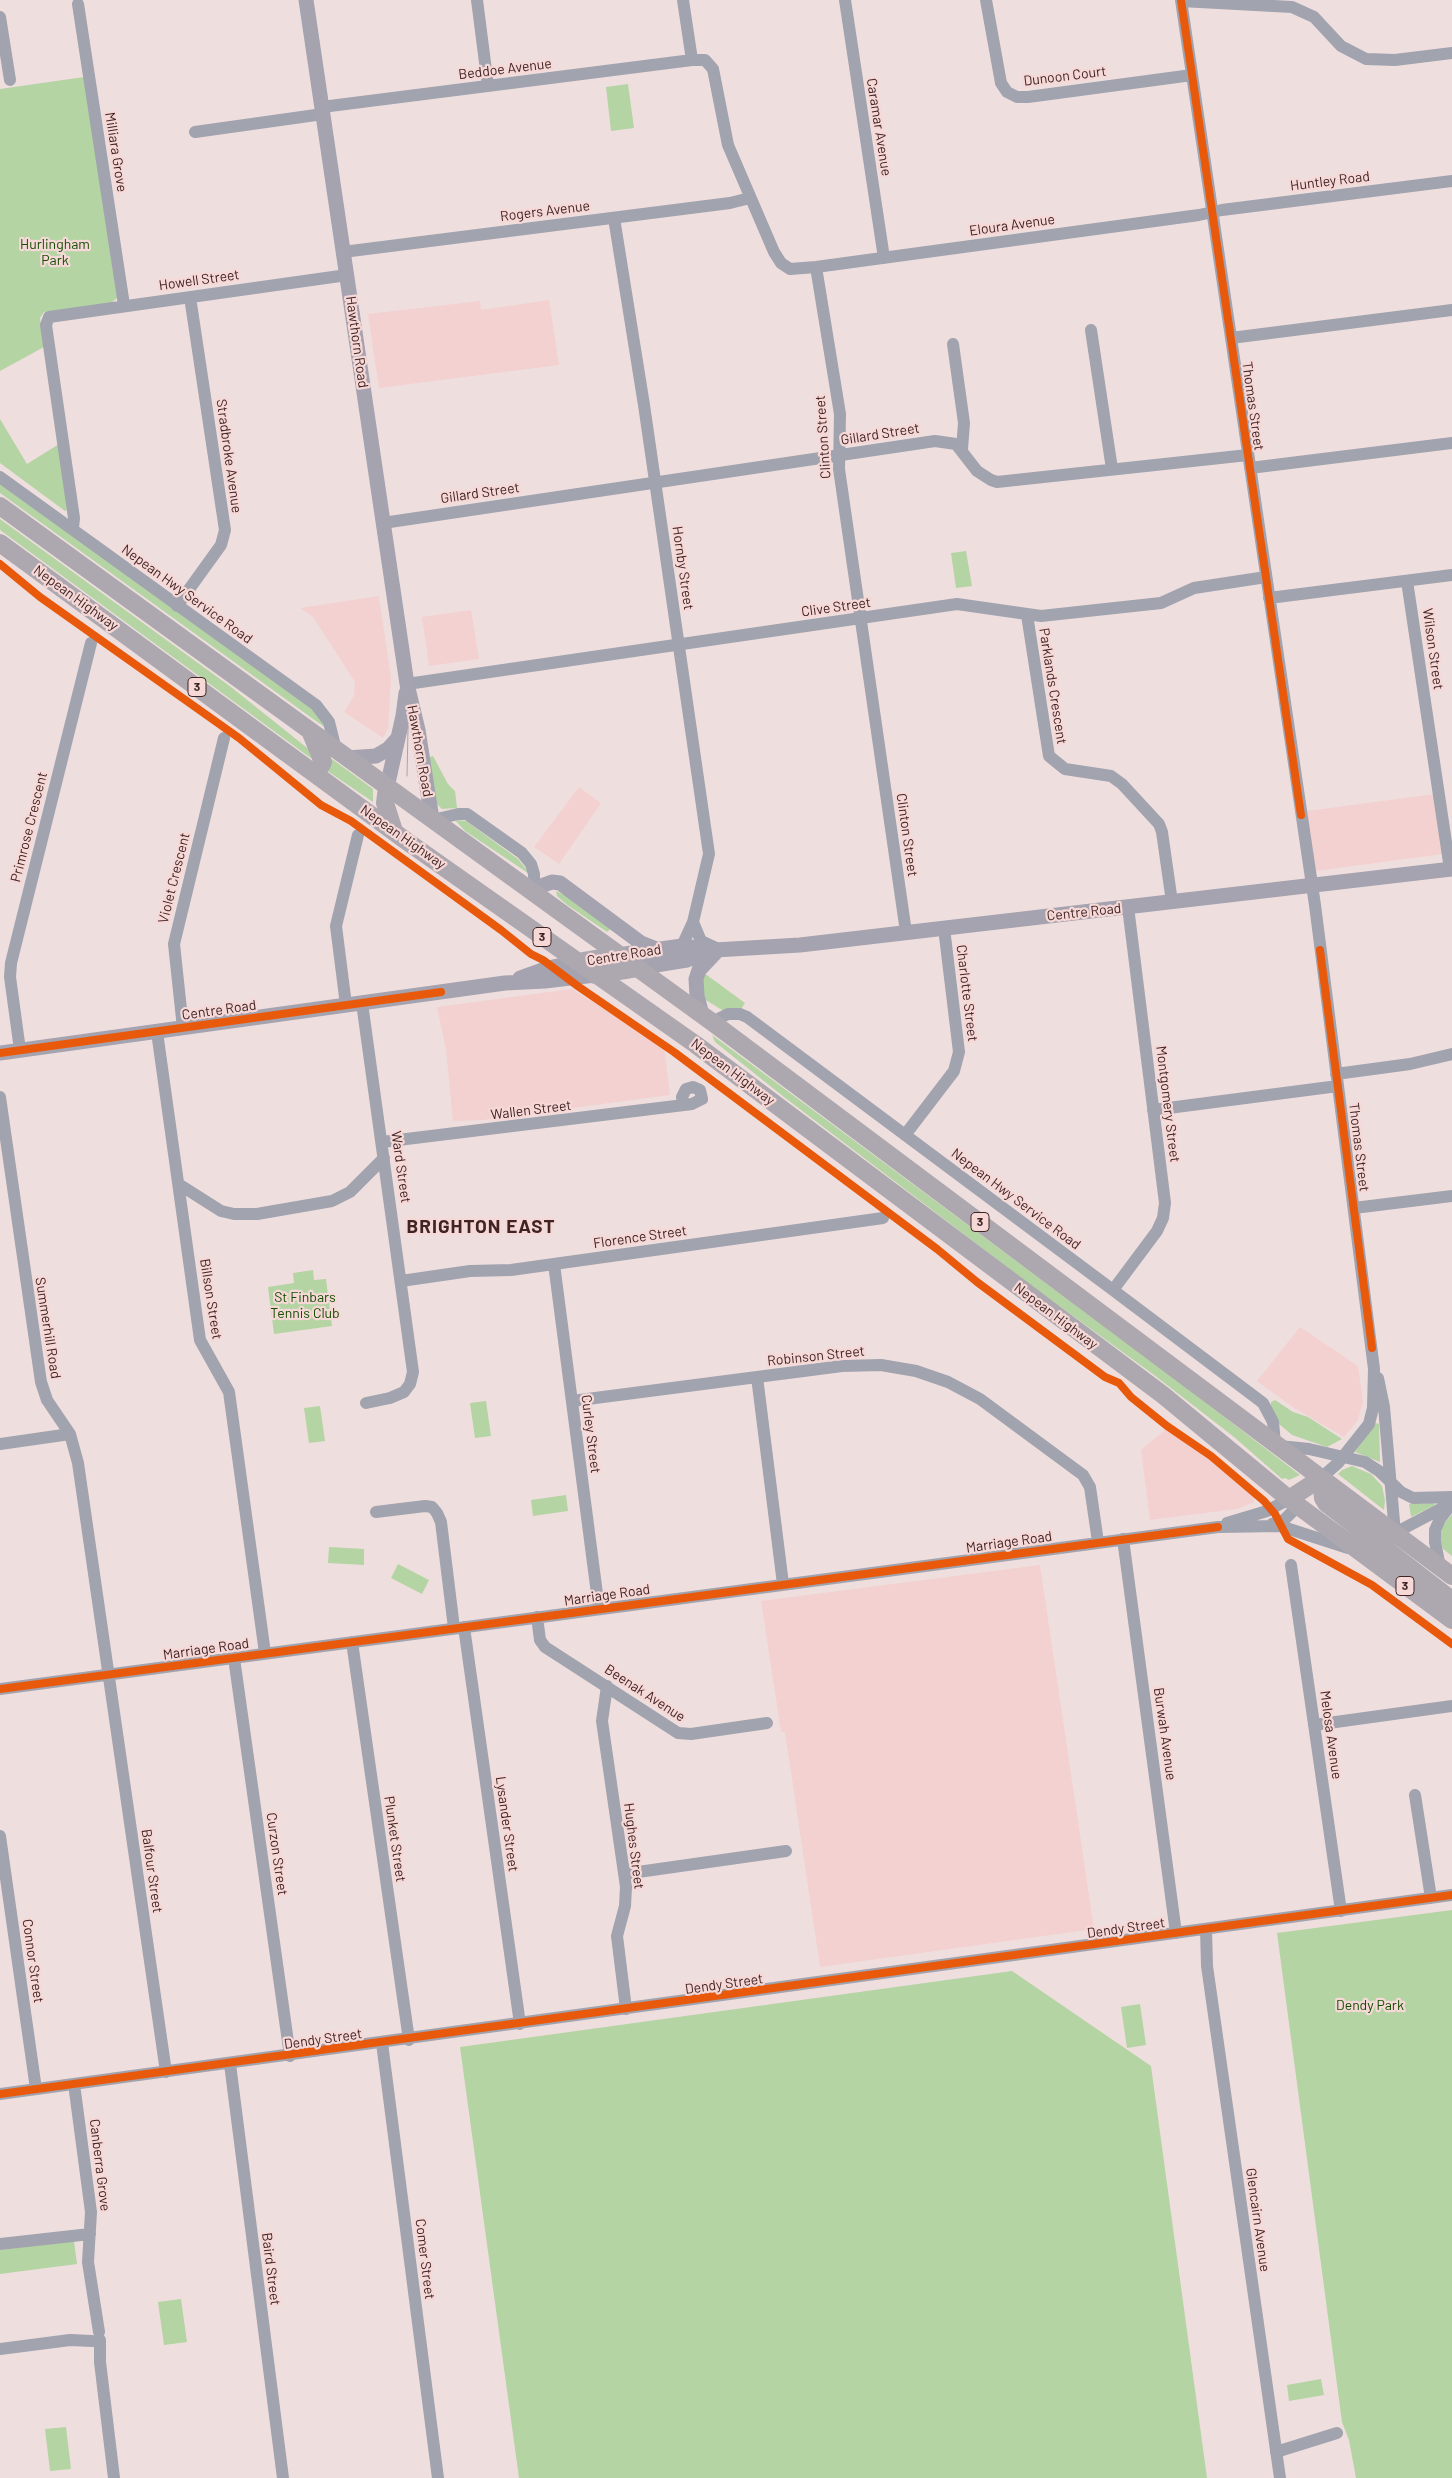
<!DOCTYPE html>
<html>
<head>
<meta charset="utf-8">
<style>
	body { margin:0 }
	canvas { display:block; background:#efdede }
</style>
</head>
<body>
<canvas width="1452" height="2478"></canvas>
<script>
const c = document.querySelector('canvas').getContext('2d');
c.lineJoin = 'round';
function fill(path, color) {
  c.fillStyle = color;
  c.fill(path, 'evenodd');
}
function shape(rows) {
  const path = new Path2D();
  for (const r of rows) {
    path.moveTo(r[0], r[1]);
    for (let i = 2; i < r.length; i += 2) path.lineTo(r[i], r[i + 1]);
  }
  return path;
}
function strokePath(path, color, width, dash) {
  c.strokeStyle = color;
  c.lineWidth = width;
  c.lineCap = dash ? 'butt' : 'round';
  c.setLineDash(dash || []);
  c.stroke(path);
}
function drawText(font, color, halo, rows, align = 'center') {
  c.font = font + ' Barlow,sans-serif';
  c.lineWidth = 4.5;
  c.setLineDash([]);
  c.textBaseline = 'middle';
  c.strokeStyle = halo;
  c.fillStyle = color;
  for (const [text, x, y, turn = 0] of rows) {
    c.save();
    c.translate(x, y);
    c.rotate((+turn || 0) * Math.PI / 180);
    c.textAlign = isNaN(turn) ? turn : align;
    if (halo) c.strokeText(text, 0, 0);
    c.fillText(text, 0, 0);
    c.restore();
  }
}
fill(shape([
	[549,300,559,365,379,388,368,314,480,301,481,310],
	[379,596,391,678,388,729,383,738,344,712,354,696,355,682,313,617,300,608],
	[471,610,479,659,429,666,422,617],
	[579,787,601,803,559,864,534,847],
	[1435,794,1443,854,1315,871,1307,811],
	[572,989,664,1047,670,1095,483,1120,453,1121,446,1050,437,1007],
	[1300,1327,1358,1366,1363,1401,1358,1420,1344,1437,1294,1408,1257,1381],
	[1165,1430,1211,1458,1254,1496,1254,1502,1237,1509,1150,1520,1141,1450],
	[1040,1565,1094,1929,820,1967,785,1732,781,1732,761,1601]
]), '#f3d1d0');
fill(shape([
	[84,77,117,298,111,303,44,312,40,318,44,347,0,371,0,89],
	[628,84,634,128,611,131,606,87],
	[0,419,27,464,59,444,67,510,65,511,0,463],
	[0,484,312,707,327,729,0,493],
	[0,519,231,687,311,751,316,762,0,530],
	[966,551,972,586,956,588,951,553],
	[433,756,448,784,455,791,457,808,442,809,436,803,428,758],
	[332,759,373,789,373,802,326,770],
	[455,820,466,821,518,859,531,875,465,831],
	[556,891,572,899,612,928,607,932,566,904,557,896],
	[704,973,745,1003,741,1009,722,1010,704,999,700,988],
	[712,1035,1171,1376,1300,1475,1289,1480,1285,1478,1282,1479,1234,1437,1154,1375,1028,1283,784,1097,715,1042],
	[313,1270,314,1280,326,1279,332,1326,274,1334,268,1287,294,1283,293,1273],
	[1275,1400,1293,1412,1308,1417,1342,1439,1327,1447,1292,1435,1279,1424,1271,1407,1271,1402],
	[486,1401,491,1436,475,1438,470,1403],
	[320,1406,325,1441,309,1443,304,1408],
	[1375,1423,1379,1424,1380,1462,1355,1452],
	[1352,1466,1371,1474,1382,1486,1385,1500,1384,1510,1338,1474,1342,1470],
	[566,1495,568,1511,533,1516,531,1500],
	[1434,1503,1435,1505,1411,1517,1409,1504],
	[1452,1514,1452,1556,1443,1549,1439,1538,1443,1525],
	[329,1547,364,1549,364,1565,328,1563],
	[398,1564,429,1580,422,1594,391,1578],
	[1452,1910,1452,2478,1356,2478,1349,2440,1342,2422,1277,1933],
	[1012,1971,1151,2066,1207,2478,519,2478,460,2047],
	[1140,2004,1146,2045,1127,2048,1121,2007],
	[74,2241,77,2264,0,2274,0,2250],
	[181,2299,187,2342,164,2345,158,2302],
	[1321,2379,1324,2395,1289,2401,1287,2385],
	[66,2427,71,2469,50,2471,45,2429]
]), '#b4d4a4');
strokePath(shape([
	[477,0,488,86],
	[683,0,692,60,705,60,713,69,728,145,774,252,781,263,790,269,816,267,840,414,839,469,906,932],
	[845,0,884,258],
	[986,0,1001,83,1007,92,1017,97,1028,97,1192,75],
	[1181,0,1315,905,1374,1369,1373,1408,1369,1424,1338,1463,1321,1478],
	[1181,1,1292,7,1314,17,1341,46,1366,59,1395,60,1452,53],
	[78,4,124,305],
	[0,17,10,80],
	[322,107,692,60],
	[195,132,323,114],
	[614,218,644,405,709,854,693,922,682,946],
	[343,252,730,203,750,198],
	[816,267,1199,215,1222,210,1452,181],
	[1091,330,1112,469],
	[1231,338,1452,310],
	[953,344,964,423,962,449],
	[1250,468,1452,443],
	[0,477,316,705,329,722,336,750],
	[383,523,935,441,956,444,977,471,991,480,997,482,1248,455],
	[73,528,74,518,46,325,49,317,347,275],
	[1407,581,1450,869],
	[1269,598,1452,575],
	[177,606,221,545,225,530,190,297],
	[1027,615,1049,756,1065,769,1111,776,1122,784,1159,824,1162,832,1172,902],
	[407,684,957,604,1041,616,1161,603,1194,588,1266,577],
	[433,820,458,814,467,814,522,853,531,864,534,874,534,880,529,890],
	[693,922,701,941,716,948],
	[362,1003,413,1372,410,1384,404,1392,390,1398,366,1403],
	[346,1005,336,926,358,835],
	[712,1022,728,1014,740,1014,747,1017,1113,1290,1263,1403,1273,1422,1275,1443],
	[183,1028,174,944,224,738],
	[157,1032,200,1340,229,1392,265,1653],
	[20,1050,10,977,11,963,91,643],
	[1336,1074,1410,1064,1452,1054],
	[0,1097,41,1382,47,1400,70,1434,78,1463,166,2072],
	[1153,1110,1338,1086],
	[905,1135,954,1071,959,1052,944,928],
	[382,1142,692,1104,702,1099,700,1090,693,1087,686,1089,682,1097,683,1105],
	[180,1185,221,1211,234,1214,257,1214,332,1201,350,1192,384,1158],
	[1354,1208,1452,1196],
	[554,1264,599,1609],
	[401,1281,470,1271,511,1270,554,1264,883,1218],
	[1113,1290,1157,1231,1163,1218,1165,1203,1128,907],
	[757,1377,783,1584],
	[1378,1378,1384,1407,1395,1533],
	[572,1401,842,1366,881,1365,916,1371,948,1382,980,1399,1083,1475,1090,1487,1098,1542],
	[0,1444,70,1434],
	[1279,1446,1309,1449,1365,1462,1379,1471,1401,1492,1413,1498,1452,1497],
	[376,1512,425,1506,432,1507,437,1513,441,1522,454,1628],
	[1227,1523,1267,1511,1289,1499],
	[1272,1524,1284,1520,1298,1506],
	[1395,1533,1448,1505],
	[1123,1539,1176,1933],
	[1291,1565,1341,1911],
	[1440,1567,1435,1542,1435,1530,1440,1519,1452,1503],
	[537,1617,540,1640,545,1647,678,1733,691,1734,767,1723],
	[464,1627,520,2024],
	[352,1642,409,2040],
	[234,1658,290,2056],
	[607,1686,602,1721,626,1887,625,1906,617,1936,626,2009],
	[0,1689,1218,1527,1280,1526,1348,1548],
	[1314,1725,1452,1706],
	[1415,1795,1431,1898],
	[0,1836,36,2089],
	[624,1874,786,1851],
	[1206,1929,1207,1966,1280,2478],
	[382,2043,438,2478],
	[230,2064,283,2478],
	[74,2084,91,2212,88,2262,99,2332],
	[0,2094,1452,1895],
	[0,2244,90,2234],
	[100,2340,100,2362,114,2478],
	[0,2349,70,2340,92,2341],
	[1276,2452,1337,2433]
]), '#a1a3ae', 12);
strokePath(shape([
	[306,0,407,684,418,730,432,819],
	[347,758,376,756,388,749,398,738],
	[387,787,403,716,406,693],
	[530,890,552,882,560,883,641,943,656,949],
	[618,955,682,946,715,950,800,945,1452,869],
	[637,968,687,960,714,950],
	[520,978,548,968,577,962],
	[702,1015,697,996,696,979,699,970,716,952],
	[0,1053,505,983,545,981,595,975]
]), '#a4a3af', 15);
strokePath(shape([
	[0,506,712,1022,1452,1576],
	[0,543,405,840,695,1044,1163,1395,1289,1499,1452,1620],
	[311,733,323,762,321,766,312,771],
	[387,787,385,803,394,831],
	[577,962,618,955],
	[595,975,637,968],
	[1321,1478,1323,1498,1326,1503,1452,1600],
	[1289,1499,1321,1478]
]), '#ada8af', 18);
strokePath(shape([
	[308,0,409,684,407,776]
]), '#a7a4ab', 1);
strokePath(shape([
	[1181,0,1301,815],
	[0,564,40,597,239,738,321,805,351,821,501,930,531,954,543,960,579,987,674,1052,937,1249,977,1282,1105,1377,1119,1383,1131,1397,1167,1426,1211,1456,1264,1501,1275,1514,1288,1539,1372,1585,1452,1644],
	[1320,950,1372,1348],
	[0,1053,441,992],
	[0,1689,1218,1527],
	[0,2094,1452,1895]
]), '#e8590c', 8);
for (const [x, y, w] of [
	[197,687,18],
	[542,937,18],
	[980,1222,18],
	[1405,1586,18]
]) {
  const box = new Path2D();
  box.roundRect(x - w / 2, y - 9.5, w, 19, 4);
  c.fillStyle = '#f6d8d7';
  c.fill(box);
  strokePath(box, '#402424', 1);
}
drawText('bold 12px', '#402424', null, [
	["3",197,687],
	["3",542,937],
	["3",980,1222],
	["3",1405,1586]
]);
drawText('14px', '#402424', '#f6d8d7', [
	["Beddoe Avenue",505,69,-7],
	["Dunoon Court",1065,76,-7],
	["Caramar Avenue",879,127,81],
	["Milliara Grove",116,152,81],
	["Huntley Road",1330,181,-7],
	["Rogers Avenue",545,211,-7],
	["Eloura Avenue",1012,225,-8],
	["Howell Street",199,280,-8],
	["Hawthorn Road",357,342,82],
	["Thomas Street",1253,406,82],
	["Gillard Street",880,434,-9],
	["Clinton Street",823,437,-94],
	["Stradbroke Avenue",229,456,82],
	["Gillard Street",480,493,-8],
	["Hornby Street",683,568,82],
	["Nepean Hwy Service Road",187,594,36],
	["Nepean Highway",76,598,36],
	["Clive Street",836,607,-8],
	["Wilson Street",1433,649,82],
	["Parklands Crescent",1053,686,81],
	["Hawthorn Road",420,751,80],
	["Primrose Crescent",29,827,-76],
	["Clinton Street",907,835,82],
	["Nepean Highway",403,837,35],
	["Violet Crescent",174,878,-76],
	["Centre Road",1084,912,-6],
	["Centre Road",624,955,-9],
	["Charlotte Street",967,993,83],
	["Centre Road",219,1010,-8],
	["Nepean Highway",733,1072,37],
	["Montgomery Street",1168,1104,83],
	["Wallen Street",531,1110,-7],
	["Thomas Street",1359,1147,83],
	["Ward Street",401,1167,82],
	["Nepean Hwy Service Road",1016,1199,37],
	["Florence Street",640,1237,-8],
	["Billson Street",211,1299,81],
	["Nepean Highway",1056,1316,37],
	["Summerhill Road",48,1328,81],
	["Robinson Street",816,1356,-6],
	["Curley Street",591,1434,83],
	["Marriage Road",1009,1542,-8],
	["Marriage Road",607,1595,-8],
	["Marriage Road",206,1649,-8],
	["Beenak Avenue",645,1693,33],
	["Burwah Avenue",1165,1734,82],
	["Melosa Avenue",1331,1735,82],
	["Lysander Street",507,1824,82],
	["Plunket Street",395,1839,82],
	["Hughes Street",634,1846,83],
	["Curzon Street",277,1854,82],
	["Balfour Street",152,1871,82],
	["Dendy Street",1126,1928,-8],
	["Connor Street",33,1961,82],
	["Dendy Street",724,1984,-8],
	["Dendy Street",323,2039,-8],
	["Canberra Grove",100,2165,83],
	["Glencairn Avenue",1258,2220,82],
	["Comer Street",425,2259,83],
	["Baird Street",271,2269,83]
]);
drawText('14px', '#114d00', '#f6d8d7', [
	["Hurlingham",55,244],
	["Park",55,260],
	["St Finbars",305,1297],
	["Tennis Club",305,1313],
	["Dendy Park",1370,2005]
]);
c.letterSpacing = '1px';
drawText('bold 19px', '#402424', '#f6d8d7', [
	["BRIGHTON EAST",481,1227]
]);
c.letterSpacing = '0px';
</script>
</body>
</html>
